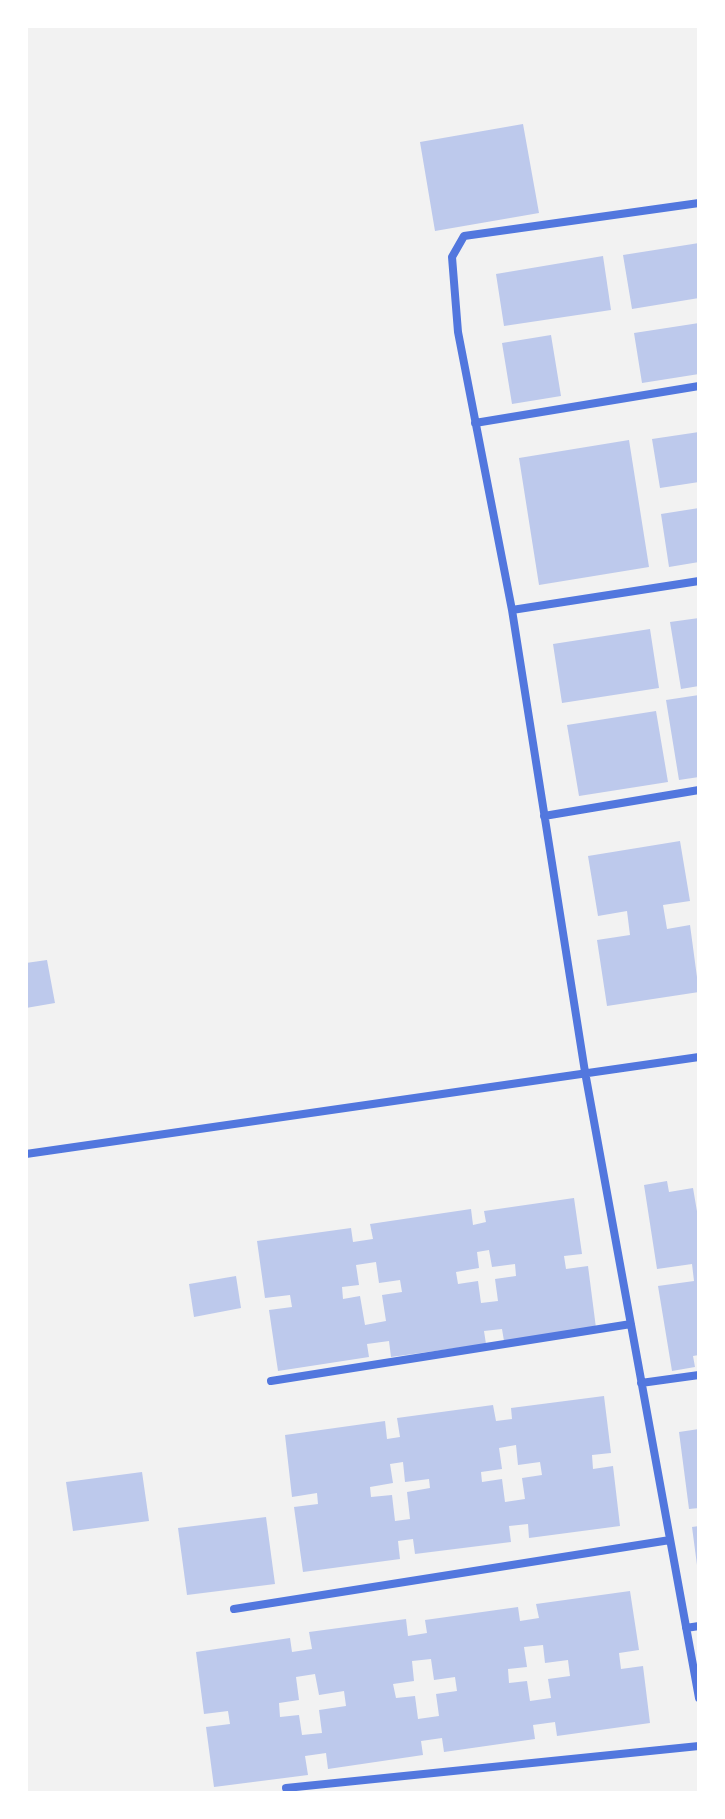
<!DOCTYPE html>
<html>
<head>
<meta charset="utf-8">
<style>
	body { margin:0 }
	#map { position:relative; width:725px; height:1819px; overflow:hidden; background:#f2f2f2; font-family:"PT Sans Narrow",sans-serif }
	canvas { display:block }
	.frame { position:absolute; inset:0; border:28px solid #fff; pointer-events:none }
</style>
</head>
<body>
<div id="map">
<canvas width="725" height="1819"></canvas>
<div class="frame"></div>
</div>
<script>
const c = document.querySelector('canvas').getContext('2d');
c.lineJoin = 'round';
function fill(path, color) {
  c.fillStyle = color;
  c.fill(path, 'evenodd');
}
function shape(rows) {
  const path = new Path2D();
  for (const r of rows) {
    path.moveTo(r[0], r[1]);
    for (let i = 2; i < r.length; i += 2) path.lineTo(r[i], r[i + 1]);
  }
  return path;
}
function strokePath(path, color, width, dash) {
  c.strokeStyle = color;
  c.lineWidth = width;
  c.lineCap = dash ? 'butt' : 'round';
  c.setLineDash(dash || []);
  c.stroke(path);
}
fill(shape([
	[523,124,539,213,435,231,420,142],
	[699,243,699,298,632,309,623,255],
	[603,256,611,310,504,326,496,274],
	[699,323,699,374,642,383,634,333],
	[551,335,561,396,512,404,502,343],
	[699,432,699,482,660,488,652,439],
	[629,440,649,567,539,585,519,458],
	[699,508,699,562,669,567,661,514],
	[699,618,699,686,681,689,670,622],
	[650,629,659,688,562,703,553,644],
	[699,695,699,777,679,780,666,700],
	[656,711,668,782,579,796,567,725],
	[680,841,690,901,663,905,667,929,690,925,699,992,607,1006,597,940,630,935,627,911,598,916,588,856],
	[47,960,55,1003,26,1008,26,963],
	[667,1181,669,1192,693,1188,699,1223,699,1355,693,1356,695,1367,672,1371,658,1286,694,1281,692,1264,657,1269,644,1185],
	[574,1198,582,1254,564,1256,566,1269,588,1266,596,1328,504,1341,502,1329,484,1331,486,1344,391,1357,389,1341,367,1344,369,1357,278,1371,269,1310,292,1307,290,1295,265,1298,257,1241,351,1228,353,1242,373,1239,370,1224,471,1209,473,1225,486,1222,484,1211],
	[489,1250,492,1267,515,1264,516,1276,495,1279,498,1301,481,1303,478,1281,458,1284,456,1272,479,1268,477,1252],
	[376,1262,379,1283,400,1280,402,1292,382,1295,386,1321,365,1325,360,1296,343,1299,342,1287,359,1285,356,1265],
	[236,1276,241,1308,194,1317,189,1284],
	[604,1396,611,1453,592,1455,593,1469,613,1466,620,1526,529,1538,528,1524,509,1526,511,1542,415,1554,413,1539,398,1541,400,1559,303,1572,294,1507,318,1504,317,1493,292,1497,285,1435,385,1421,387,1439,400,1437,397,1418,493,1405,496,1421,512,1419,511,1408],
	[516,1445,518,1465,540,1462,542,1475,522,1478,525,1499,505,1502,502,1479,482,1482,481,1472,502,1469,499,1448],
	[403,1462,405,1482,429,1479,430,1488,407,1492,410,1519,395,1521,392,1495,371,1497,370,1487,393,1483,390,1464],
	[699,1429,699,1508,689,1509,679,1432],
	[142,1472,149,1521,73,1531,66,1482],
	[266,1517,275,1584,187,1595,178,1528],
	[699,1526,699,1565,697,1565,692,1527],
	[630,1591,639,1650,619,1653,621,1669,643,1666,650,1723,557,1736,555,1722,533,1725,535,1739,444,1752,442,1738,421,1741,423,1755,328,1769,326,1753,305,1756,308,1775,214,1787,206,1727,230,1724,228,1711,204,1714,196,1652,290,1638,292,1652,312,1649,309,1632,406,1619,408,1636,427,1633,425,1620,518,1607,520,1621,539,1618,536,1604],
	[543,1645,545,1663,568,1660,570,1676,548,1679,551,1698,530,1701,527,1681,509,1683,508,1669,527,1667,524,1647],
	[431,1659,434,1680,455,1677,457,1691,436,1694,439,1716,418,1719,415,1696,396,1698,393,1684,414,1681,412,1661],
	[315,1674,319,1695,344,1691,346,1706,319,1710,322,1733,302,1735,299,1715,280,1717,279,1703,299,1700,296,1677]
]), '#bdc9ec');
strokePath(shape([
	[699,203,464,236,452,257,458,332,512,610,585,1072,699,1698],
	[475,423,699,386],
	[512,610,699,581],
	[544,816,699,790],
	[26,1154,699,1057],
	[271,1381,631,1324],
	[641,1383,699,1375],
	[234,1609,670,1540],
	[686,1628,699,1626],
	[286,1788,699,1746]
]), '#5277de', 8);
</script>
</body>
</html>
